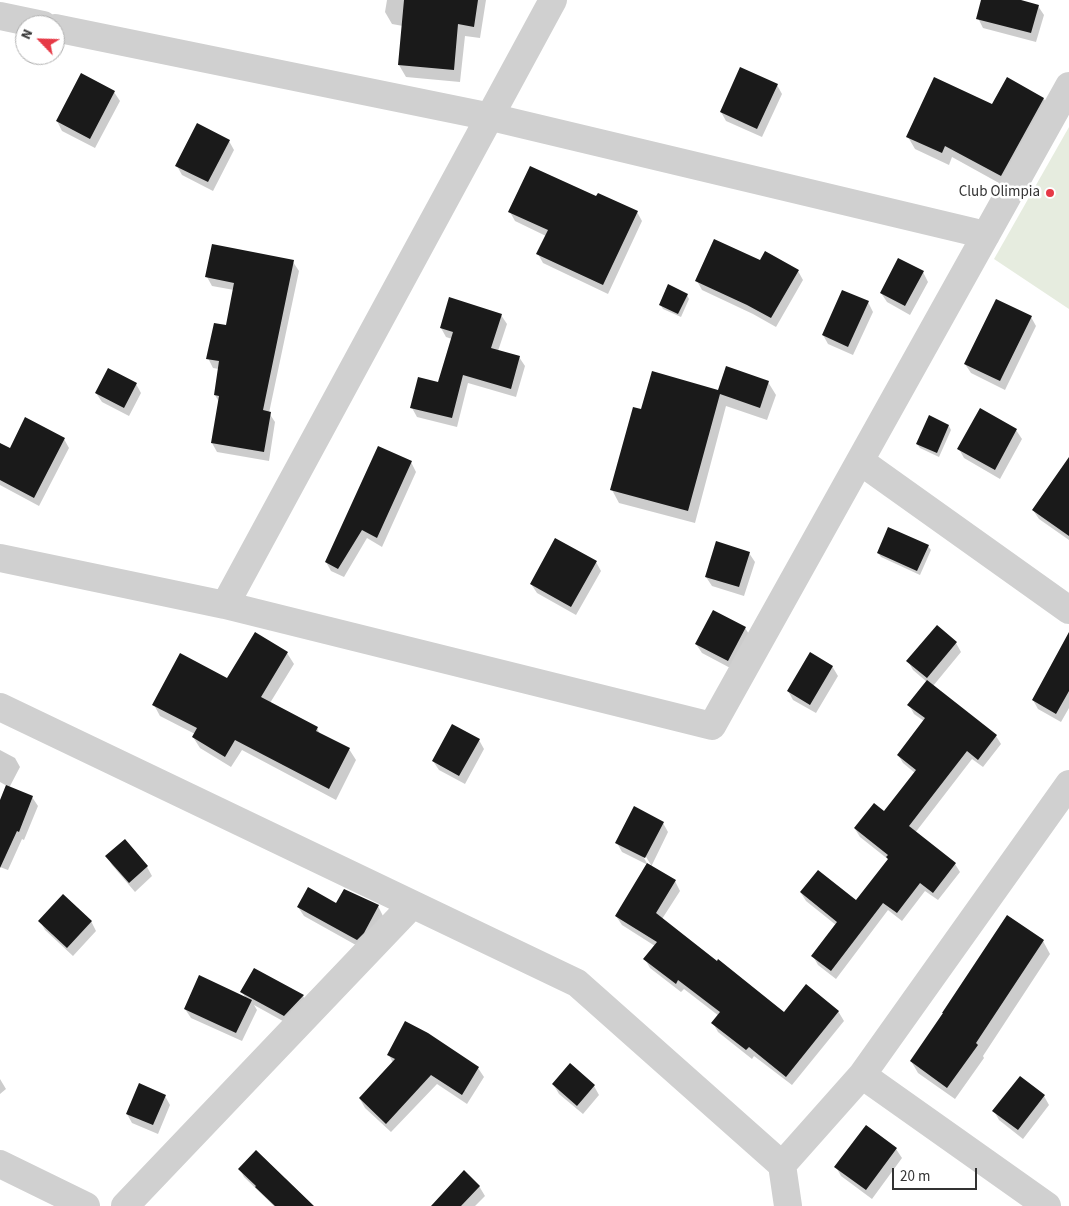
<!DOCTYPE html>
<html>
<head>
<meta charset="utf-8">
<style>
	body { margin:0 }
	#map { position:relative; width:1069px; height:1206px; overflow:hidden; background:#fff; font-family:"Source Sans 3",sans-serif }
	canvas { display:block }
	.north { position:absolute; left:15px; top:15px; width:50px; height:50px; box-sizing:border-box; background:#fff; border:1px solid #adadad; border-radius:50%; rotate:294deg; font-size:14px; font-weight:700; line-height:20px; text-align:center; color:#333 }
	.north::after { content:''; display:block; margin:auto; width:18px; height:22px; background:#e63946; clip-path:polygon(50% 0,100% 100%,50% 72%,0 100%) }
	.scale { position:absolute; left:892px; top:1168px; width:85px; height:22px; box-sizing:border-box; border:2px solid #333; border-top:0; padding-left:6px; font-size:15px; line-height:18px; white-space:nowrap; color:#333; -webkit-text-stroke:4px #fff; paint-order:stroke }
</style>
</head>
<body>
<div id="map">
<canvas width="1069" height="1206"></canvas>
<div class="north">N</div>
<div class="scale">20 m</div>
</div>
<script>
const c = document.querySelector('canvas').getContext('2d');
c.lineJoin = 'round';
function fill(path, color) {
  c.fillStyle = color;
  c.fill(path, 'evenodd');
}
function shape(rows) {
  const path = new Path2D();
  for (const r of rows) {
    path.moveTo(r[0], r[1]);
    for (let i = 2; i < r.length; i += 2) path.lineTo(r[i], r[i + 1]);
  }
  return path;
}
function strokePath(path, color, width, dash) {
  c.strokeStyle = color;
  c.lineWidth = width;
  c.lineCap = dash ? 'butt' : 'round';
  c.setLineDash(dash || []);
  c.stroke(path);
}
function drawText(font, color, halo, rows, align = 'center') {
  c.font = font + ' "Source Sans 3",sans-serif';
  c.lineWidth = 5;
  c.setLineDash([]);
  c.textBaseline = 'middle';
  c.strokeStyle = halo;
  c.fillStyle = color;
  for (const [text, x, y, turn = 0] of rows) {
    c.save();
    c.translate(x, y);
    c.rotate((+turn || 0) * Math.PI / 180);
    c.textAlign = isNaN(turn) ? turn : align;
    if (halo) c.strokeText(text, 0, 0);
    c.fillText(text, 0, 0);
    c.restore();
  }
}
fill(shape([
	[1069,127,1069,309,994,259]
]), '#e6ecdf');
fill(shape([
	[387,0,486,0,480,38,465,36,460,82,406,77,399,65,403,26,392,24,385,12],
	[982,0,1017,0,1038,6,1044,15,1036,42,983,28,978,18],
	[1007,78,1044,99,1051,111,1008,188,952,157,949,165,915,149,908,137,992,105],
	[777,85,782,94,762,137,726,121,721,112],
	[114,92,120,101,95,148,62,131,57,121],
	[229,141,234,150,213,191,182,175,177,166],
	[597,198,637,212,642,221,608,294,543,263,538,254,546,236,515,221,510,212],
	[761,261,798,271,803,280,776,327,753,314,702,290,697,281],
	[293,262,299,271,269,413,275,422,269,461,217,452,212,443,219,402,215,395,219,369,213,368,208,358,227,326,234,290,212,286,207,277],
	[923,272,928,282,910,315,887,302,881,293],
	[687,295,689,299,681,317,663,309,660,304],
	[868,302,873,312,853,355,828,344,823,335],
	[501,315,507,324,498,351,519,357,525,366,516,397,468,383,457,427,417,417,412,408,439,384,452,339,446,337,441,328],
	[1031,317,1036,326,1005,390,971,373,965,364],
	[768,382,776,395,767,420,726,406,695,523,619,503,612,490,642,411,719,392],
	[136,384,141,393,129,416,102,402,96,393],
	[949,426,951,430,939,457,920,448,917,444],
	[1016,430,1022,439,1000,479,964,458,959,449],
	[64,439,69,448,39,506,0,485,0,444,10,449],
	[1069,459,1069,540,1039,519,1033,510],
	[411,462,416,472,382,547,367,538,344,577,331,571,326,562],
	[928,546,931,550,920,575,881,557,878,553],
	[749,553,755,562,744,596,712,586,706,577],
	[596,562,601,571,576,615,537,593,531,584],
	[745,628,751,637,734,670,702,653,696,644],
	[956,643,961,652,933,686,996,736,1001,744,983,767,972,759,915,833,955,864,960,872,938,900,925,891,902,921,888,910,836,979,818,965,813,956,836,925,806,901,801,893,856,901,889,860,860,837,855,829,885,813,915,773,903,763,898,755,924,721,914,714,909,705,927,682,913,670,908,661],
	[287,653,294,664,270,703,317,728,320,734,349,749,356,760,336,800,242,750,231,767,200,748,193,737,195,734,160,716,154,705,227,679],
	[832,666,838,676,816,713,793,700,788,691],
	[1069,667,1069,708,1061,722,1038,709,1033,700],
	[479,740,484,749,465,784,439,770,433,761],
	[0,750,15,758,20,767,9,788,32,797,38,806,24,840,22,839,8,870,0,867,0,803,7,786,0,782],
	[663,823,668,832,651,867,675,881,680,891,662,919,785,1013,838,1011,844,1021,792,1085,754,1056,752,1059,718,1032,713,1023,719,1016,684,989,681,992,650,968,645,959,655,946,622,925,616,916,648,865,622,852,617,843],
	[643,852,651,865,648,865,641,853],
	[125,841,147,867,152,876,135,892,112,865,107,856],
	[378,906,383,916,363,949,304,916,298,907],
	[1007,917,1043,941,1050,954,983,1056,984,1058,955,1099,918,1073,911,1061],
	[40,921,91,921,96,931,73,956,45,930],
	[242,992,303,996,308,1005,290,1025,254,1005,257,1010,242,1041,191,1018,185,1009,245,997],
	[427,1034,478,1068,484,1077,467,1104,437,1084,391,1132,365,1108,360,1099,393,1063,389,1055],
	[0,1079,6,1089,0,1094],
	[553,1084,594,1086,599,1095,583,1114,559,1094],
	[165,1096,170,1105,158,1134,132,1123,127,1114],
	[1044,1096,1049,1105,1023,1139,999,1120,994,1111],
	[896,1149,902,1158,872,1199,841,1176,836,1167],
	[240,1169,312,1206,274,1206,244,1177],
	[479,1186,485,1196,475,1206,432,1206]
]), '#0003');
fill(shape([
	[404,0,478,0,474,27,458,24,454,70,398,65],
	[981,0,1021,0,1039,5,1031,33,976,19],
	[740,67,778,84,757,129,720,112],
	[81,73,115,91,90,139,56,121],
	[934,77,992,104,1007,77,1044,98,1001,176,945,146,942,153,906,137],
	[197,123,230,140,208,182,175,166],
	[530,166,596,196,598,193,638,211,603,285,536,254,548,230,508,212],
	[714,239,760,260,765,251,799,270,771,318,747,305,695,281],
	[212,244,294,260,263,410,271,412,264,452,211,443,219,396,214,395,219,361,206,359,214,323,226,325,234,283,205,277],
	[898,258,924,271,905,306,880,293],
	[668,284,688,294,678,314,659,305],
	[842,290,869,301,848,347,822,335],
	[449,297,502,314,491,348,520,356,511,389,463,375,452,418,410,408,418,377,438,382,453,332,440,328],
	[996,299,1032,316,1000,381,964,364],
	[726,366,769,381,760,408,720,394,688,511,610,490,633,407,641,409,652,371,718,390],
	[108,368,137,383,124,408,95,393],
	[980,408,1017,429,995,470,957,449],
	[929,415,949,425,937,453,916,444],
	[25,417,65,438,34,498,0,480,0,443,10,448],
	[378,446,412,461,377,538,362,530,338,569,325,562],
	[1069,457,1069,536,1032,510],
	[888,527,929,545,917,571,877,553],
	[555,538,597,561,571,607,530,584],
	[716,541,750,552,739,587,705,577],
	[713,610,746,627,728,661,695,644],
	[937,625,957,642,927,678,906,661],
	[255,632,288,652,261,697,318,727,316,731,350,748,329,789,235,740,225,757,192,737,197,728,152,705,180,653,227,678],
	[1069,632,1069,691,1056,714,1032,700],
	[810,652,833,666,810,705,787,691],
	[927,680,997,735,978,760,967,751,909,826,956,863,933,893,920,883,897,913,883,903,831,971,811,956,837,922,800,892,818,870,856,900,888,859,886,857,888,855,854,828,874,803,884,811,916,770,897,755,925,718,907,705],
	[452,724,480,739,459,776,432,761],
	[6,785,33,796,19,832,17,831,0,868,0,800],
	[634,806,664,822,645,858,615,843],
	[125,839,148,866,129,883,105,856],
	[647,863,676,880,656,913,717,961,718,959,784,1012,806,984,839,1011,786,1077,749,1047,746,1050,711,1023,720,1012,678,980,676,984,643,959,657,942,615,916],
	[308,887,336,903,344,889,379,905,364,933,357,940,297,907],
	[63,894,92,921,67,948,38,921],
	[1007,915,1044,940,976,1043,978,1045,947,1088,910,1061,943,1013,942,1013],
	[254,968,304,995,284,1016,240,992],
	[199,975,252,1000,236,1033,184,1009],
	[405,1021,428,1033,479,1067,462,1095,431,1075,386,1124,359,1098,395,1059,387,1055],
	[570,1063,595,1085,577,1106,552,1084],
	[1020,1076,1045,1095,1018,1130,992,1111],
	[139,1083,166,1095,153,1125,126,1114],
	[866,1125,897,1148,866,1190,834,1167],
	[256,1150,314,1206,275,1206,255,1187,256,1186,238,1169],
	[464,1170,480,1186,461,1206,431,1206]
]), '#1a1a1a');
strokePath(shape([
	[0,16,43,25],
	[55,28,491,117,986,235],
	[860,461,1069,610],
	[0,558,225,605,712,726,1069,86],
	[225,605,553,0],
	[0,707,577,983,782,1165,862,1075,1069,784],
	[862,1075,1047,1206],
	[0,1164,86,1206],
	[782,1165,788,1206],
	[125,1206,412,905]
]), '#d0d0d0', 28);
for (const [x, y, r, color] of [
	[1050,193,5,"#e63946"]
]) {
  const dot = new Path2D();
  dot.arc(x, y, r, 0, 2 * Math.PI);
  c.fillStyle = color;
  c.fill(dot);
  strokePath(dot, '#fff', 2);
}
drawText('15px', '#333', '#fff', [
	["Club Olimpia",1040,193]
], 'right');
</script>
</body>
</html>
